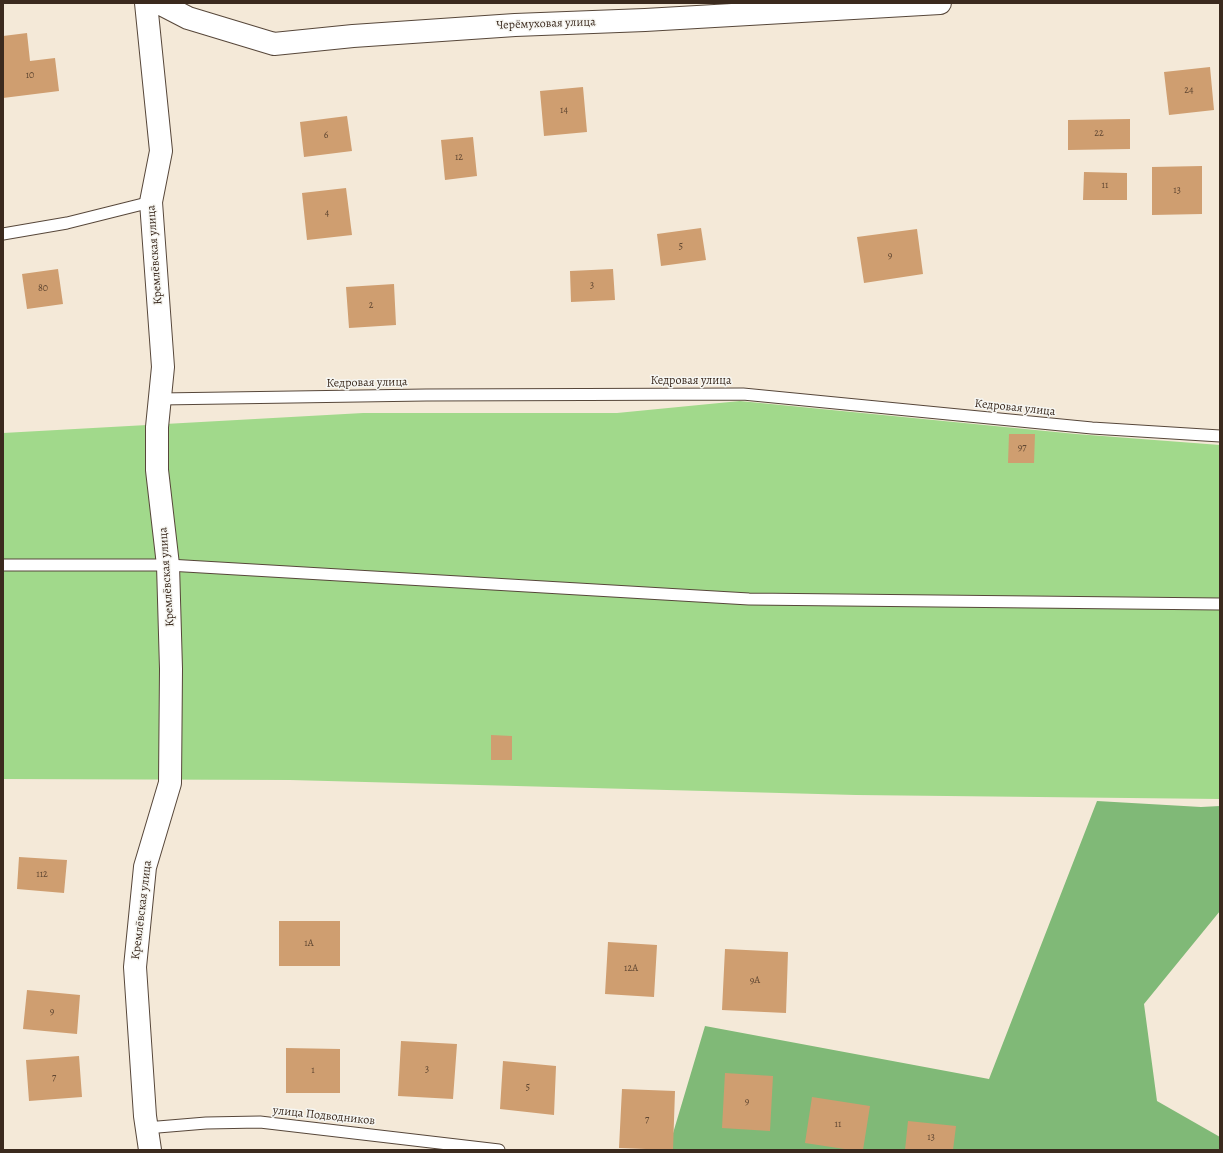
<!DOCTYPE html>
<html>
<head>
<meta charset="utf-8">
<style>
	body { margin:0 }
	#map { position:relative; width:1223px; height:1153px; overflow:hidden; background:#f4e9d8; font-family:Alegreya,serif }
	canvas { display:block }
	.frame { position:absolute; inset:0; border:4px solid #3b2a1e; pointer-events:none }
</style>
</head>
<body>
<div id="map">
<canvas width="1223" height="1153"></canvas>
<div class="frame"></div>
</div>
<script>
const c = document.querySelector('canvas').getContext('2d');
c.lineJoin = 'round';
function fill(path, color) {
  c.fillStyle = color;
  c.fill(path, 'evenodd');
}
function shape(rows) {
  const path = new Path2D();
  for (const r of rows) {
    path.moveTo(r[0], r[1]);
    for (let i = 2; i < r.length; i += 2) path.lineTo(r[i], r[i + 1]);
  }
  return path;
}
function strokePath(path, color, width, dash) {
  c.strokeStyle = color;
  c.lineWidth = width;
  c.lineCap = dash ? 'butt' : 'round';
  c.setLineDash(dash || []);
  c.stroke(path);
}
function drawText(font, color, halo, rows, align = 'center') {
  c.font = font + ' Alegreya,serif';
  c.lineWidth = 3;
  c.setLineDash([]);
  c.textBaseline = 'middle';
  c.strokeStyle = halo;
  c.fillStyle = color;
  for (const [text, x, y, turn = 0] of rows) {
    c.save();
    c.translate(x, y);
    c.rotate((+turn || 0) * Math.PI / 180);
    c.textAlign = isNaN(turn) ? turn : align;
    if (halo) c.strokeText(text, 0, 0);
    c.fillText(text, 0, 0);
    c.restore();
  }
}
fill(shape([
	[740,401,1076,434,1220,445,1220,799,856,795,290,780,3,779,3,433,363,413,617,413]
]), '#a1d98b');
fill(shape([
	[1097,801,1201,807,1220,806,1220,911,1144,1004,1157,1101,1220,1137,1220,1150,668,1150,705,1026,989,1079]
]), '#80b977');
fill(shape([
	[27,33,30,61,55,58,59,91,3,98,3,36],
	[1210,67,1214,110,1169,115,1164,72],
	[583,87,587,132,544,136,540,91],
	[347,116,352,151,304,157,300,122],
	[1130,119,1130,149,1068,150,1068,120],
	[473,137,477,176,445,180,441,140],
	[1202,166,1202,214,1152,215,1152,167],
	[1084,172,1127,173,1127,200,1083,200],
	[346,188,352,235,307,240,302,193],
	[701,228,706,260,661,266,657,234],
	[917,229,923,274,864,283,857,237],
	[58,269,63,304,27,309,22,274],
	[613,269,615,300,571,302,570,271],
	[394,284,396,325,349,328,346,287],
	[1009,434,1035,434,1034,463,1008,463],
	[491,735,512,736,512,760,491,760],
	[19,857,67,860,64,893,17,889],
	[279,921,340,921,340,966,279,966],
	[608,942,657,945,654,997,605,994],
	[725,949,788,952,786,1013,722,1010],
	[27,990,80,995,77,1034,23,1029],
	[401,1041,457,1044,453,1099,398,1096],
	[286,1048,340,1049,340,1093,286,1093],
	[79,1056,82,1097,29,1101,26,1060],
	[503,1061,556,1066,554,1115,500,1109],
	[725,1073,773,1076,770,1131,722,1128],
	[622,1089,675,1091,673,1150,619,1148],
	[812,1097,870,1106,863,1150,851,1150,805,1143],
	[908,1121,956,1126,953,1150,905,1150]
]), '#cf9e70');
const service = shape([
	[3,234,67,223,151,202],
	[160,399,426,395,743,394,1092,428,1220,436],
	[3,565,168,565,749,599,1220,604],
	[146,1128,206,1123,260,1122,499,1150]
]);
const minor = shape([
	[146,3,161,151,151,202,163,367,157,427,157,470,168,565,171,669,170,783,145,867,135,967,145,1116,150,1150],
	[159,3,188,18,274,44,353,36,515,25,645,20,940,3]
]);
strokePath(service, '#57473a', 13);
strokePath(minor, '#57473a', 24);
strokePath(service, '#fff', 11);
strokePath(minor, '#fff', 22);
drawText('10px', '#604732', null, [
	["10",30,76],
	["24",1189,91],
	["14",564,111],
	["22",1099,134],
	["6",326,136],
	["12",459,158],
	["11",1105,186],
	["13",1177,191],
	["4",327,214],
	["5",681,247],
	["9",890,256],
	["3",592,286],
	["80",43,289],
	["2",371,306],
	["97",1022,448],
	["112",42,875],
	["1А",309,944],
	["12А",631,969],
	["9А",755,981],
	["9",52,1012],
	["3",427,1070],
	["1",313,1071],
	["7",54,1078],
	["5",528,1088],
	["9",747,1102],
	["7",647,1120],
	["11",838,1125],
	["13",931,1138]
]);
drawText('12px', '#3b2a1e', '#f6f6f2', [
	["Черёмуховая улица",546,24,-2],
	["Кремлёвская улица",155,255,-94],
	["Кедровая улица",691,381],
	["Кедровая улица",367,383,-1],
	["Кедровая улица",1015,408,6],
	["Кремлёвская улица",167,577,-94],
	["Кремлёвская улица",142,910,-83],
	["улица Подводников",324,1116,6]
]);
</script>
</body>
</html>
